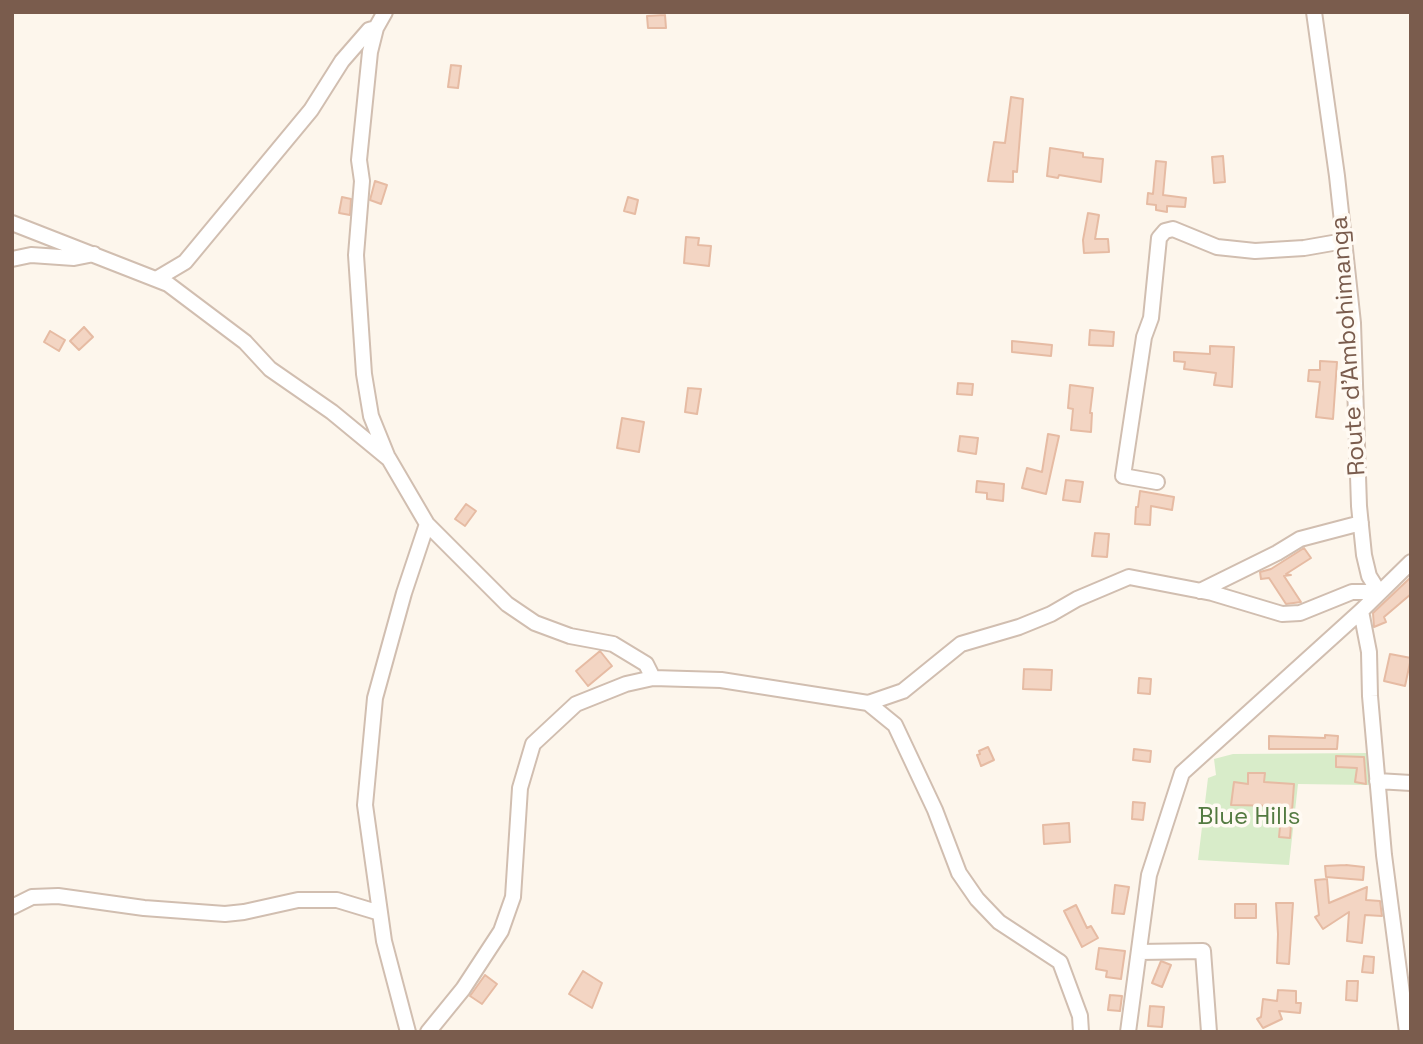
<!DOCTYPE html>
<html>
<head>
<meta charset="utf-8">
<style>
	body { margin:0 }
	#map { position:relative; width:1423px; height:1044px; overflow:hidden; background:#fdf6ec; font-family:"Space Grotesk",sans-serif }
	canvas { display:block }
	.frame { position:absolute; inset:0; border:14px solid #7a5c4d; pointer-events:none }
</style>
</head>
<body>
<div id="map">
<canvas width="1423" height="1044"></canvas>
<div class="frame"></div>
</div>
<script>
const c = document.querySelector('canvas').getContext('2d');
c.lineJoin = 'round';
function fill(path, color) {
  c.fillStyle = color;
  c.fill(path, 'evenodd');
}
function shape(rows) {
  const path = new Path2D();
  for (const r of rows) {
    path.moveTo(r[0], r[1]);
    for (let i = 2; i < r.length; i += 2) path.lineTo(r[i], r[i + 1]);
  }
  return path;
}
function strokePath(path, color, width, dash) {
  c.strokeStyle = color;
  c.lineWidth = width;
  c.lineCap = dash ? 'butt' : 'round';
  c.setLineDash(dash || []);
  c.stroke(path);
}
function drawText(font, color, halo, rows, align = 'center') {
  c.font = font + ' "Space Grotesk",sans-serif';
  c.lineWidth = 7;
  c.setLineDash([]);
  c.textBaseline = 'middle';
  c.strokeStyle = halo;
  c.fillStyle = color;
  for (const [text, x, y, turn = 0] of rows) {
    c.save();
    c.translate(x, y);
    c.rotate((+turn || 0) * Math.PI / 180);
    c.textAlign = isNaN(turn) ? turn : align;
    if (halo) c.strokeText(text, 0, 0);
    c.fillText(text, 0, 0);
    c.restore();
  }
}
fill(shape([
	[1370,753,1369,785,1298,784,1289,865,1198,860,1208,778,1216,775,1214,759,1233,754]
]), '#d8ecc9');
const building = shape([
	[665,15,666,28,648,28,647,16,665,15],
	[451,65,461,66,458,88,448,87,451,65],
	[1011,97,1023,99,1017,172,1013,171,1013,182,988,181,994,142,1005,143,1011,97],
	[1050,148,1083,153,1083,157,1103,159,1101,182,1059,175,1058,178,1047,176,1050,148],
	[1223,156,1225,182,1214,183,1212,157,1223,156],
	[1156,161,1166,162,1163,195,1186,198,1185,207,1167,206,1167,212,1156,210,1156,205,1147,204,1148,193,1153,194,1156,161],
	[375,181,387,185,381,204,370,200,375,181],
	[342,197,351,199,350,215,339,213,342,197],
	[628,197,638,200,635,214,624,211,628,197],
	[1088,213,1099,215,1095,239,1108,239,1109,252,1084,253,1083,240,1088,213],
	[686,237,699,238,698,245,711,246,709,266,684,263,686,237],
	[84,327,93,337,79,350,70,341,84,327],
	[1090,330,1114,332,1113,346,1089,345,1090,330],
	[50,331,65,340,59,351,44,342,50,331],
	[1012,341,1052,345,1051,356,1012,352,1012,341],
	[1210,346,1234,347,1232,387,1214,385,1216,373,1184,369,1185,362,1174,361,1174,352,1210,354,1210,346],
	[1320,361,1337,362,1333,419,1316,417,1320,382,1308,381,1309,370,1320,370,1320,361],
	[958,383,973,384,972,395,957,394,958,383],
	[1070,385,1093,388,1090,413,1092,413,1091,432,1071,430,1073,409,1068,408,1070,385],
	[688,388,701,389,697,414,685,412,688,388],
	[622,418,644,422,639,452,617,448,622,418],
	[1048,434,1059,436,1046,494,1022,488,1027,468,1042,472,1048,434],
	[960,436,978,438,976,454,958,451,960,436],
	[1066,480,1083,482,1080,502,1063,500,1066,480],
	[977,481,1004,484,1003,501,987,499,987,493,976,492,977,481],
	[1140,491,1174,497,1172,510,1151,506,1150,525,1135,524,1136,507,1138,507,1140,491],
	[466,504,476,511,465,526,455,519,466,504],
	[1095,533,1109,534,1107,557,1092,556,1095,533],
	[1304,548,1311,558,1286,574,1291,575,1284,576,1301,602,1286,604,1269,578,1261,579,1260,572,1271,569,1304,548],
	[1411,577,1411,594,1384,617,1386,622,1374,627,1373,613,1411,577],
	[600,651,612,666,588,686,576,671,600,651],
	[1390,654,1411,658,1405,686,1384,681,1390,654],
	[1024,669,1052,670,1051,690,1023,689,1024,669],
	[1139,678,1151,679,1150,694,1138,693,1139,678],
	[1325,735,1338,736,1337,749,1269,749,1269,736,1325,738,1325,735],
	[988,747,994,760,981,766,977,755,980,754,979,751,988,747],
	[1134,749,1151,751,1150,762,1133,760,1134,749],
	[1336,756,1364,757,1366,784,1355,782,1357,768,1336,767,1336,756],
	[1248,773,1265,773,1264,782,1294,784,1290,838,1279,837,1282,806,1231,805,1234,782,1248,784,1248,773],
	[1133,802,1145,803,1143,820,1132,819,1133,802],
	[1069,823,1070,842,1044,844,1043,825,1069,823],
	[1346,865,1364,867,1363,880,1326,877,1325,866,1346,865],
	[1327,879,1329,903,1367,887,1366,900,1380,901,1382,916,1365,915,1362,943,1347,941,1349,912,1323,929,1315,917,1319,915,1315,880,1327,879],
	[1115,885,1129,887,1124,914,1112,913,1115,885],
	[1276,903,1293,903,1289,964,1277,963,1278,934,1276,903],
	[1235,904,1256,904,1256,918,1235,918,1235,904],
	[1076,905,1087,928,1091,926,1098,938,1082,947,1064,911,1076,905],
	[1099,948,1125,951,1121,979,1106,977,1107,971,1096,969,1099,948],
	[1364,956,1374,957,1373,973,1362,972,1364,956],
	[1161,961,1171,965,1162,987,1152,983,1161,961],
	[583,971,602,983,592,1008,569,994,583,971],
	[485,975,497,984,482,1004,470,996,485,975],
	[1347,981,1358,981,1357,1001,1346,1000,1347,981],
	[1278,990,1296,991,1296,1003,1301,1003,1300,1013,1279,1011,1282,1019,1263,1028,1257,1019,1261,1017,1263,999,1277,1001,1278,990],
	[1110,995,1122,996,1120,1011,1108,1010,1110,995],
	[1150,1006,1164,1007,1162,1027,1148,1026,1150,1006]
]);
fill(building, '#f3d5c3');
strokePath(building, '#e6bba3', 2);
const minor = shape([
	[385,12,376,28,370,52,359,160,362,181,356,255,364,374,371,416,388,458],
	[1314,12,1337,176,1353,323,1359,506,1364,555,1369,576,1379,592],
	[12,223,168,284,245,342,270,369,332,412,389,459,427,524,507,604,535,623,570,636,613,644,646,664,653,678],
	[12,259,31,255,74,258,94,254],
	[158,278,185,262,311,110,342,61,369,30,376,28],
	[1157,482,1123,476,1144,337,1151,318,1159,238,1165,231,1173,229,1217,247,1255,251,1304,248,1344,241],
	[1200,591,1277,553,1300,539,1361,523],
	[1361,611,1369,652,1370,696,1384,855,1407,1032],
	[868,703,903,691,961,644,1019,627,1051,614,1077,599,1129,577,1212,593,1282,614,1300,613,1352,592,1379,592],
	[1377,781,1411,783],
	[12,907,32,897,58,896,144,908,225,914,244,912,298,900,337,900,380,913],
	[1139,952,1203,951,1209,1032],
	[408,1032,384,941,365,805,375,698,404,593,427,524],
	[428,1032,463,989,501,931,513,897,520,788,533,744,576,704,626,684,653,678,721,680,868,703,895,725,935,810,959,873,977,899,999,922,1060,962,1080,1016,1081,1032],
	[1128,1032,1149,875,1182,773,1361,611,1411,562]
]);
strokePath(minor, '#d1beb0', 18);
strokePath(minor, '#fff', 14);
drawText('24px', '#7a5c4d', '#fffaf3', [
	["Route d'Ambohimanga",1349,346,-94]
]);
drawText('24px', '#537a41', '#fffaf3', [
	["Blue Hills",1249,817]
]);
</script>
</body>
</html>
